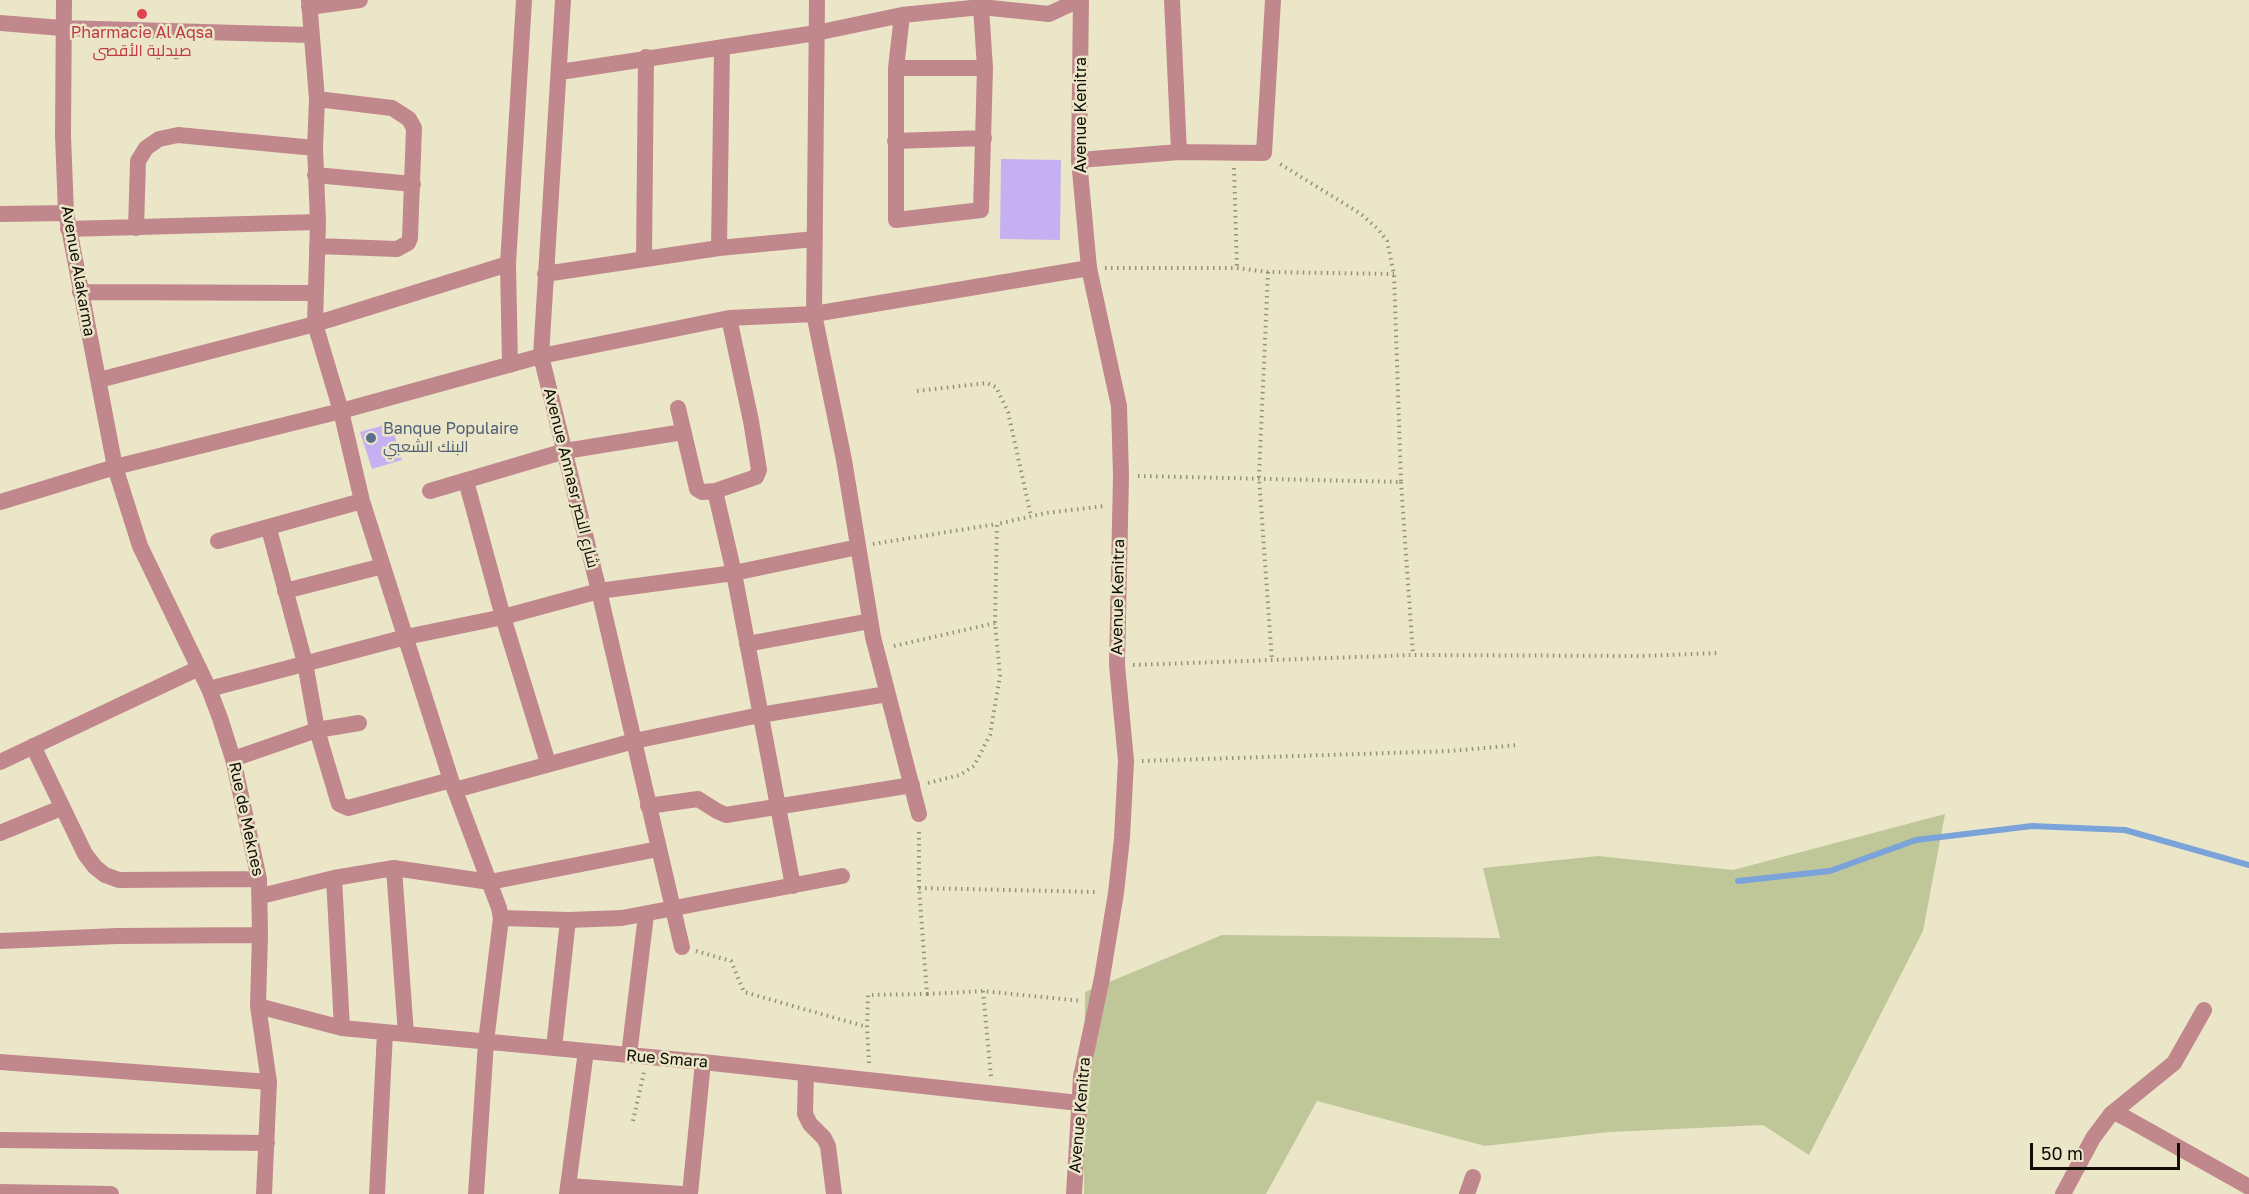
<!DOCTYPE html>
<html>
<head>
<meta charset="utf-8">
<style>
	body { margin:0 }
	#map { position:relative; width:2249px; height:1194px; overflow:hidden; background:#ece6c8; font-family:"Golos Text",sans-serif }
	canvas { display:block }
	.scale { position:absolute; left:2030px; top:1143px; width:150px; height:27px; box-sizing:border-box; border:3px solid #0f0d04; border-top:0; padding-left:8px; font-size:18px; line-height:21px; white-space:nowrap; color:#0f0d04; -webkit-text-stroke:4px #ece6c8; paint-order:stroke }
</style>
</head>
<body>
<div id="map">
<canvas width="2249" height="1194"></canvas>
<div class="scale">50 m</div>
</div>
<script>
const c = document.querySelector('canvas').getContext('2d');
c.lineJoin = 'round';
function fill(path, color) {
  c.fillStyle = color;
  c.fill(path, 'evenodd');
}
function shape(rows) {
  const path = new Path2D();
  for (const r of rows) {
    path.moveTo(r[0], r[1]);
    for (let i = 2; i < r.length; i += 2) path.lineTo(r[i], r[i + 1]);
  }
  return path;
}
function strokePath(path, color, width, dash) {
  c.strokeStyle = color;
  c.lineWidth = width;
  c.lineCap = dash ? 'butt' : 'round';
  c.setLineDash(dash || []);
  c.stroke(path);
}
function drawText(font, color, halo, rows, align = 'center') {
  c.font = font + ' "Golos Text",Cairo,sans-serif';
  c.lineWidth = 5;
  c.setLineDash([]);
  c.textBaseline = 'middle';
  c.strokeStyle = halo;
  c.fillStyle = color;
  for (const [text, x, y, turn = 0] of rows) {
    c.save();
    c.translate(x, y);
    c.rotate((+turn || 0) * Math.PI / 180);
    c.textAlign = isNaN(turn) ? turn : align;
    if (halo) c.strokeText(text, 0, 0);
    c.fillText(text, 0, 0);
    c.restore();
  }
}
fill(shape([
	[1945,814,1923,931,1809,1155,1763,1125,1609,1132,1485,1146,1317,1101,1266,1194,1084,1194,1085,992,1222,935,1500,938,1483,868,1598,856,1733,870]
]), '#bfc698');
strokePath(shape([
	[1738,881,1830,871,1916,840,2032,826,2125,830,2249,865]
]), '#7aa3d9', 6);
fill(shape([
	[1001,159,1061,160,1060,240,1000,239],
	[391,423,402,460,372,469,360,432]
]), '#c5b1f1');
strokePath(shape([
	[1234,168,1237,268],
	[1105,268,1237,268,1268,272,1394,274],
	[1268,272,1259,477,1272,661],
	[917,391,987,383,996,387,1008,412,1031,516],
	[1138,476,1401,482,1394,274,1387,241,1378,229,1361,214,1277,162],
	[1401,482,1413,655],
	[873,544,997,524],
	[894,646,995,623],
	[1133,665,1413,655,1640,656,1719,653],
	[1142,761,1451,751,1517,745],
	[928,783,960,775,974,766,990,735,1000,676,995,623,997,524,1046,513,1105,506],
	[919,888,1098,892],
	[696,951,731,961,744,992,867,1027],
	[983,991,991,1077],
	[927,994,983,991,1082,1001],
	[869,1063,867,1027,868,995,927,994,919,888,919,829],
	[633,1121,644,1072]
]), '#96917b', 4, [1.5, 4.5]);
strokePath(shape([
	[64,0,63,135,66,213,115,467,140,546,209,689,220,718,233,759,259,879,260,935,258,1006,269,1082,264,1194],
	[309,0,317,99,315,148,318,222,315,324,341,411,362,501,451,780,499,908,501,918,486,1042,476,1194],
	[563,0,541,356,599,591,682,947],
	[817,0,814,314,844,460,873,637,919,814],
	[1172,0,1179,152],
	[309,7,360,0],
	[902,15,896,68,896,220,981,210,985,68,981,7],
	[0,23,62,28,310,35],
	[896,68,985,68],
	[560,72,816,33,902,15,981,7,1049,14,1079,0],
	[317,99,392,108,409,119,414,128,410,238,408,243,397,249,317,246],
	[895,141,984,138],
	[1079,160,1179,152,1264,153,1273,0],
	[315,175,413,184],
	[0,214,66,213],
	[136,228,138,161,146,148,159,139,178,135,315,148],
	[68,229,318,222],
	[719,248,722,48],
	[644,259,646,57],
	[545,274,719,248,815,239],
	[80,292,314,293],
	[510,365,508,264,524,0],
	[99,380,315,324,508,264],
	[678,408,697,489,702,492,715,491,756,477,759,470,751,421,729,318],
	[466,481,503,617,548,763],
	[430,491,565,451,683,432],
	[715,491,734,573,793,886],
	[0,502,115,467,341,411,541,356,729,318,814,314,1089,268],
	[269,529,305,663,317,730,339,804,348,808,451,780],
	[218,541,362,501],
	[285,591,383,566],
	[747,644,870,621],
	[209,689,406,637,503,617,599,591,734,573,858,547],
	[33,746,85,854,95,867,105,875,119,880,259,879],
	[233,759,317,730,359,723],
	[0,762,199,668],
	[455,790,634,741,760,715,887,694],
	[648,806,698,799,717,811,726,815,912,785],
	[0,833,61,808],
	[394,868,406,1034],
	[334,878,342,1028],
	[261,896,334,878,394,868,490,882,658,849],
	[501,918,568,920,622,918,842,876],
	[0,941,117,936,260,935],
	[258,1006,342,1028,703,1062,1079,1103],
	[554,1048,568,920],
	[629,1055,646,915],
	[0,1062,269,1082],
	[806,1073,805,1114,810,1124,824,1138,828,1146,834,1194],
	[2111,1114,2174,1063,2204,1010],
	[0,1140,267,1143],
	[568,1186,682,1194],
	[0,1192,111,1194],
	[377,1194,385,1032],
	[567,1194,586,1051],
	[690,1194,703,1062],
	[1467,1194,1473,1177],
	[2063,1194,2093,1138,2111,1114,2118,1114,2126,1118,2249,1187]
]), '#c0888c', 16);
strokePath(shape([
	[1074,1194,1081,1077,1102,978,1116,893,1122,838,1126,761,1117,665,1121,476,1119,406,1089,268,1079,160,1081,0]
]), '#c0888c', 16);
for (const [x, y, r, color] of [
	[142,14,6,"#e0444e"],
	[371,438,6,"#5c6f8a"]
]) {
  const dot = new Path2D();
  dot.arc(x, y, r, 0, 2 * Math.PI);
  c.fillStyle = color;
  c.fill(dot);
  strokePath(dot, '#ece6c8', 2);
}
drawText('16px', '#be3a42', '#ece6c8', [
	["Pharmacie Al Aqsa",142,33],
	["صيدلية الأقصى",142,51]
]);
drawText('16px', '#0f0d04', '#ece6c8', [
	["Avenue Kenitra",1081,115,-90],
	["Avenue Alakarma",78,271,80],
	["Avenue Annasr شارع النصر",571,478,76],
	["Avenue Kenitra",1118,597,-89],
	["Rue de Meknes",246,819,78],
	["Rue Smara",667,1059,5],
	["Avenue Kenitra",1080,1115,-85]
]);
drawText('16px', '#4e5e75', '#ece6c8', [
	["Banque Populaire",383,429],
	["البنك الشعبي",383,447]
], 'left');
</script>
</body>
</html>
